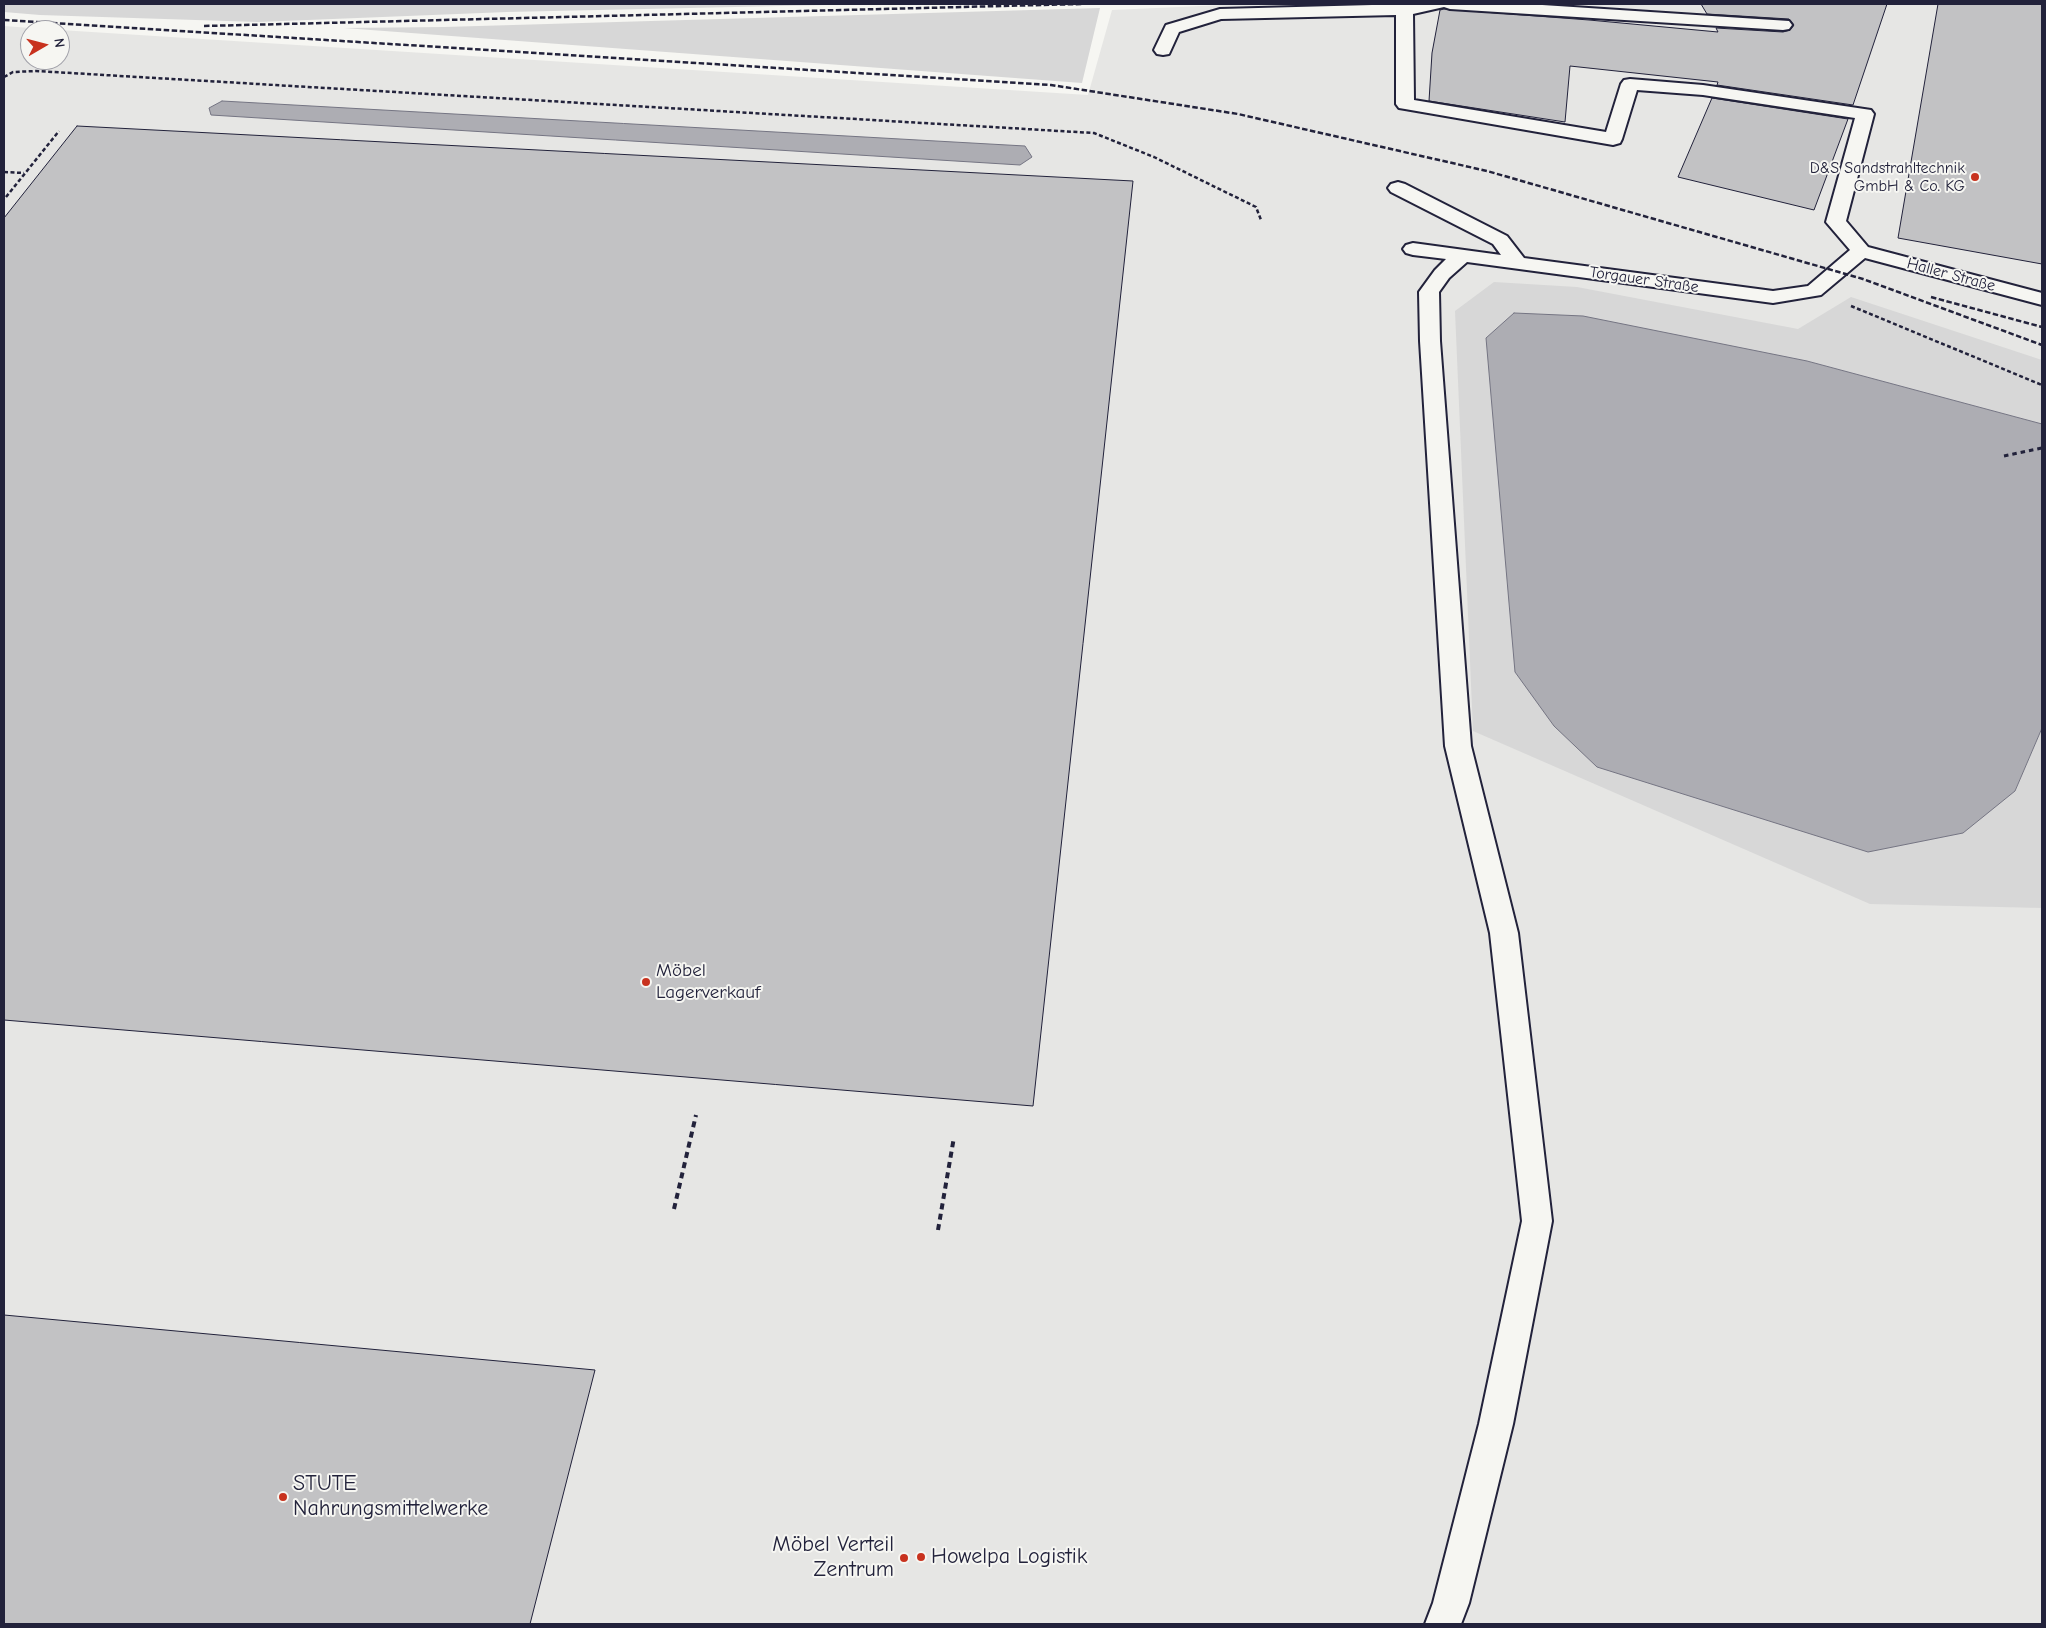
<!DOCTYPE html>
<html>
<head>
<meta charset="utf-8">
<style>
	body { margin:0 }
	#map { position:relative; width:2046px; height:1628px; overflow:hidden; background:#f6f6f2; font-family:"Comic Neue",sans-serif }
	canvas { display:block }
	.frame { position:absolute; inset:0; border:5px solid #22223b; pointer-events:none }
	.north { position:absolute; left:20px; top:20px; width:50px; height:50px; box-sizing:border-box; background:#f6f6f2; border:1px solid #a1a1a9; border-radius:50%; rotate:82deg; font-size:14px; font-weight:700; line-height:20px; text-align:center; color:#22223b }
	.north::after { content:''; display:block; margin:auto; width:18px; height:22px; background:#c8321e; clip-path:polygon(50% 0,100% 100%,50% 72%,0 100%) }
</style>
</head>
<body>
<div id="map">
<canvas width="2046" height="1628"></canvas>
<div class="frame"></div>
<div class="north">N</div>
</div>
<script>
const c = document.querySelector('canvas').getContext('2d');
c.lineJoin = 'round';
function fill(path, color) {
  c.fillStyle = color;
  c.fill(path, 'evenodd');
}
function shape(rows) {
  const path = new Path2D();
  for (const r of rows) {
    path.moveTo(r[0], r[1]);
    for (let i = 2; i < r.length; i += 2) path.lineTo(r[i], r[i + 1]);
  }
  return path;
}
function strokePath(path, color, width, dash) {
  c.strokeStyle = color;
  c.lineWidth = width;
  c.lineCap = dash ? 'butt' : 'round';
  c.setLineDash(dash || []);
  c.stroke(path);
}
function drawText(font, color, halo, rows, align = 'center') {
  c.font = font + ' "Comic Neue",sans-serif';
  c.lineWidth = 4;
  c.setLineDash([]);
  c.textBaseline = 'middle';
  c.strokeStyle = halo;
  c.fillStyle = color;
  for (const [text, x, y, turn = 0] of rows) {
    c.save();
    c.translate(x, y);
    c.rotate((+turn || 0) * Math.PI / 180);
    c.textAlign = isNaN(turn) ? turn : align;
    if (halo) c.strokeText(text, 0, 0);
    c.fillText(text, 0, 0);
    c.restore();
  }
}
fill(shape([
	[1245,4,2042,4,2042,424,1807,361,2015,791,2042,728,2042,1624,4,1624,4,26,57,30,30,30,30,60,60,60,60,30,1088,95,1112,10]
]), '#e6e6e4');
fill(shape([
	[4,4,872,4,507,12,258,22,40,15,4,12],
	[1100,8,1082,83,344,28,444,27],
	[1494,282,1577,287,1798,329,1851,297,2042,360,2042,424,1807,361,2015,791,2042,728,2042,908,1870,904,1473,731,1455,311]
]), '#d7d7d7');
const water = shape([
	[222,101,1025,146,1032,157,1020,165,211,115,209,108,222,101],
	[1514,313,1583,316,1807,361,2042,424,2042,728,2015,791,1963,833,1868,852,1597,767,1554,726,1515,672,1486,338,1514,313]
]);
fill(water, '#adadb3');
strokePath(water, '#757583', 1);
const building = shape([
	[1701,4,1887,4,1853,105,1717,85,1718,82,1570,66,1565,122,1429,101,1432,53,1440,10,1444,9,1589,20,1718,32,1716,28,1783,32,1790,30,1794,25,1789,19,1707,14,1701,4],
	[1938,4,2042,4,2042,264,1898,238,1938,4],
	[1712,98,1848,119,1814,210,1678,177,1712,98],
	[77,126,1133,181,1033,1106,4,1020,4,218,77,126],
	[4,1315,595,1370,530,1624,4,1624,4,1315]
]);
fill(building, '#c2c2c4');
strokePath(building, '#22223b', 1);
const lane = shape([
	[1410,4,1527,4,1789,21,1792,25,1789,29,1783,30,1450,9,1444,7,1413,14,1414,100,1606,132,1621,84,1624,80,1630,79,1703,85,1871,110,1874,114,1846,221,1868,247,2042,293,2042,305,1865,258,1821,295,1773,303,1467,262,1449,278,1439,292,1440,341,1471,746,1518,933,1552,1221,1513,1424,1469,1603,1461,1624,1425,1624,1433,1603,1479,1424,1522,1221,1490,933,1445,746,1420,341,1419,292,1435,270,1446,259,1413,255,1406,253,1403,249,1406,245,1413,243,1501,255,1493,244,1391,192,1388,188,1391,184,1398,182,1405,184,1507,236,1524,258,1773,291,1808,286,1850,250,1826,222,1855,118,1703,95,1637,90,1622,139,1620,143,1613,145,1405,109,1399,108,1396,104,1396,15,1221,19,1179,32,1169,54,1163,55,1157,54,1154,50,1166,25,1220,9,1410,4]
]);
strokePath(lane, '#22223b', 4);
strokePath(shape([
	[4,77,13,72,36,71,1094,133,1154,157,1256,207,1261,220],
	[4,172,24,173],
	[6,197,59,131],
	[1851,306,2042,385]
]), '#22223b', 2.5, [4, 2.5]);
strokePath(shape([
	[2004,456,2042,448]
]), '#22223b', 3, [4.5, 4]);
strokePath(shape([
	[674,1209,696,1115],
	[938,1230,954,1137]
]), '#22223b', 4, [6, 4.5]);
fill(lane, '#f6f6f2');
strokePath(shape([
	[4,20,1051,85,1238,114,1487,171,1863,279,2042,345],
	[204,26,1082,4],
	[1931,297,2042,327]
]), '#22223b', 2.5, [5.5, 2.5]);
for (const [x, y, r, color] of [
	[1975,177,5,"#c8321e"],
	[646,982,5,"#c8321e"],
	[283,1497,5,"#c8321e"],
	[921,1557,5,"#c8321e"],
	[904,1558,5,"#c8321e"]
]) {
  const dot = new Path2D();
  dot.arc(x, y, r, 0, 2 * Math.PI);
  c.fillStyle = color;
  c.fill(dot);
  strokePath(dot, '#f6f6f2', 2);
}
drawText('16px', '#22223b', '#f6f6f2', [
	["D&S Sandstrahltechnik",1965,168],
	["GmbH & Co. KG",1965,186]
], 'right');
drawText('16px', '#22223b', '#f6f6f2', [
	["Haller Straße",1951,275,15],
	["Torgauer Straße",1644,280,8]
]);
drawText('19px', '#22223b', '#f6f6f2', [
	["Möbel",656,971],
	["Lagerverkauf",656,993]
], 'left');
drawText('22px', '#22223b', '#f6f6f2', [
	["STUTE",293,1484],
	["Nahrungsmittelwerke",293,1509],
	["Möbel Verteil",894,1545,"right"],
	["Zentrum",894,1570,"right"],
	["Howelpa Logistik",931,1557]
], 'left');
</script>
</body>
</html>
